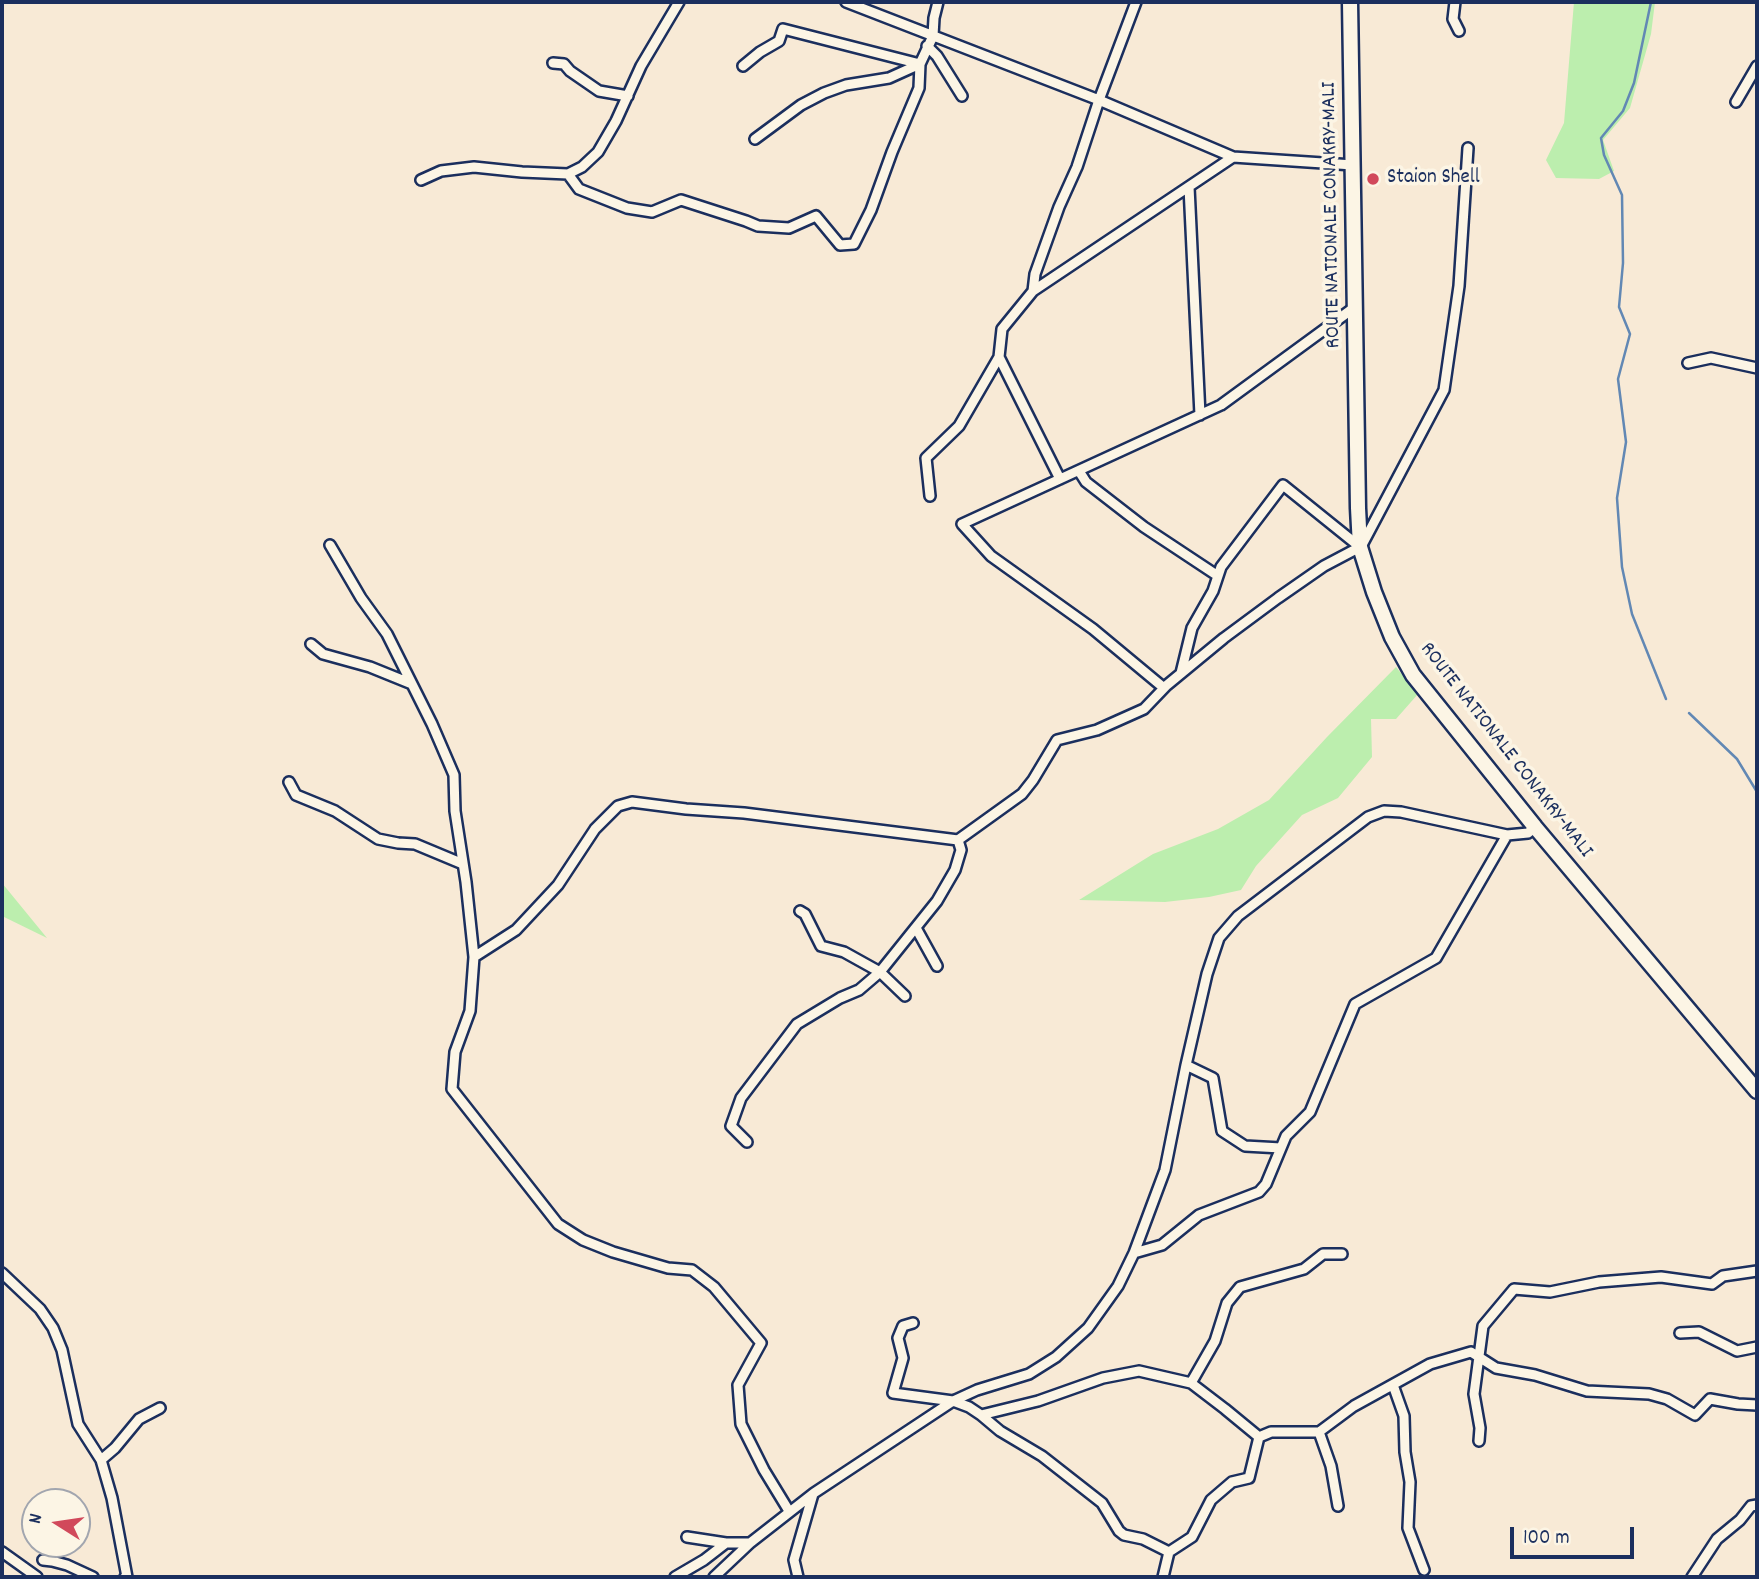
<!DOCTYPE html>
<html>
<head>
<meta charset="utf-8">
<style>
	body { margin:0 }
	#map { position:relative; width:1759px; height:1579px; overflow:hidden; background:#f8ead6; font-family:Dekko,sans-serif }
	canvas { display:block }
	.frame { position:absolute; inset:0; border:4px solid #1b2f5e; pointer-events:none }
	.north { position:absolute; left:21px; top:1488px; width:70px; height:70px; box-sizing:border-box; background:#fcf5e5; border:2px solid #a2a6af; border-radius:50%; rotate:282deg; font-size:19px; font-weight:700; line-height:28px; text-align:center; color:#1b2f5e }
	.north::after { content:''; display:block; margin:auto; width:24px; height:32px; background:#d1495b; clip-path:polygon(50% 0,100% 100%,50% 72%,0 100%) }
	.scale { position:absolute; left:1510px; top:1527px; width:124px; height:32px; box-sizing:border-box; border:4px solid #1b2f5e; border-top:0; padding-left:9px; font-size:21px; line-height:24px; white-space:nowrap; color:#1b2f5e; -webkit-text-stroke:5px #fcf5e5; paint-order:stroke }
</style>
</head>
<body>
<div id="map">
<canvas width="1759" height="1579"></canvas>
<div class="frame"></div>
<div class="north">N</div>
<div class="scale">100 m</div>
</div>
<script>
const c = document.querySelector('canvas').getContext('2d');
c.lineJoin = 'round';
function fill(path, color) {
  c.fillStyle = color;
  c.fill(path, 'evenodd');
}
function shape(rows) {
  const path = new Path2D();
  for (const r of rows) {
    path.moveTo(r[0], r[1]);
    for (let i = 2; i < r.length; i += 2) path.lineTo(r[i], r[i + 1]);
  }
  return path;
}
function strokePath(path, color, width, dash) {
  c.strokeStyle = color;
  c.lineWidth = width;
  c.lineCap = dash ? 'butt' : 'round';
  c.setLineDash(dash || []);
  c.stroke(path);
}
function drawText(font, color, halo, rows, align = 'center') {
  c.font = font + ' Dekko,sans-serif';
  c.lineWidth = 7;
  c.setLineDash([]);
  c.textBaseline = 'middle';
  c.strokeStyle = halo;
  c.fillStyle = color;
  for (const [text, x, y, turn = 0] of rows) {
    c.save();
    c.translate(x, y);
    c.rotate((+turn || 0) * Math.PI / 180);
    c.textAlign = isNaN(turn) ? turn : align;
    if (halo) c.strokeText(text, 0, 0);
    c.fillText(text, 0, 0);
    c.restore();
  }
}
fill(shape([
	[1574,2,1655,2,1651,34,1630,108,1603,140,1614,171,1599,179,1556,178,1546,160,1564,123],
	[1396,667,1418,694,1396,719,1371,719,1372,757,1338,798,1302,815,1256,866,1241,890,1209,897,1165,902,1079,900,1153,854,1218,829,1269,800,1327,737],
	[2,883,47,938,2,916]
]), '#bceeae');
strokePath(shape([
	[1651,2,1634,83,1623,111,1601,138,1604,155,1622,195,1623,263,1619,307,1630,334,1618,379,1626,442,1617,498,1622,567,1632,614,1666,699],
	[1689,713,1737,759,1757,792]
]), '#6288b4', 2.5);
const minor = shape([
	[846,2,1099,100,1233,157,1353,165],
	[1455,2,1453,19,1459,31],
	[927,46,937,56,962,96],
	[553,63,564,64,570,71,599,91,628,96],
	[743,66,760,52,779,41,783,29,920,64],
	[1736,102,1757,66],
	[755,139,801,105,824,93,846,85,889,78,920,64],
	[568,174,579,189,627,208,652,212,681,200,746,221,758,226,789,228,816,216,840,245,854,244,871,210,892,152,919,88,920,64,933,36,934,18,938,2],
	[421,180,441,171,474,167,522,172,568,174,582,167,598,152,616,121,641,66,679,2],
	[1189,187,1200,415],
	[1033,291,1035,274,1059,207,1077,167,1099,100,1136,2],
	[999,357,1060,479],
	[1688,363,1711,358,1757,368],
	[1079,471,1086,482,1144,527,1218,576],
	[930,496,926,458,959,426,999,357,1002,329,1033,291,1233,157],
	[330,545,361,598,387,634,432,724,454,775,455,811,466,882,474,957,516,930,558,885,595,829,618,806,632,802,686,809,744,813,958,840,1022,794,1033,780,1057,740,1097,730,1144,709,1167,685,1224,638,1278,598,1324,566,1360,547,1283,485,1221,567,1213,591,1192,628,1181,673],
	[1362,545,1444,390,1459,286,1468,148],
	[311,644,323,654,370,667,412,684],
	[1164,688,1093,629,991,556,962,524,1221,405,1355,307],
	[289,782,296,795,335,811,378,839,398,843,415,844,463,864],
	[800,911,805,914,821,946,844,952,880,972,905,996],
	[916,928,937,966],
	[474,957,470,1011,455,1052,452,1089,558,1224,583,1240,613,1252,668,1268,692,1270,714,1287,761,1343,738,1385,741,1424,764,1470,789,1511],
	[1186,1065,1213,1078,1222,1131,1245,1146,1281,1148],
	[747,1142,731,1126,741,1098,797,1024,840,998,859,990,880,972,937,901,955,870,961,850,958,840],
	[1134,1253,1162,1245,1199,1215,1259,1192,1266,1184,1286,1136,1310,1112,1355,1004,1436,958,1507,835],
	[2,1273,40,1309,53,1328,62,1350,78,1424,101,1460,112,1498,127,1577,125,1577],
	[913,1323,903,1326,898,1338,903,1358,893,1393,953,1401,969,1407,981,1415,1038,1401,1103,1378,1139,1371,1191,1383,1225,1409,1259,1437,1271,1432,1319,1432,1354,1406,1430,1364,1471,1352,1496,1368,1535,1375,1587,1391,1649,1394,1667,1399,1695,1415,1710,1399,1738,1404,1757,1405],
	[1680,1333,1699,1332,1737,1351,1757,1347],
	[1191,1383,1215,1341,1227,1303,1240,1287,1304,1269,1323,1254,1342,1254],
	[1393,1385,1404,1416,1405,1452,1410,1482,1408,1528,1424,1570],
	[981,1415,1000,1431,1042,1456,1102,1503,1119,1531,1124,1535,1143,1539,1169,1552,1192,1537,1211,1500,1232,1482,1249,1478,1259,1437],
	[1319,1432,1331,1466,1338,1506],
	[1479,1441,1480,1428,1474,1394,1483,1326,1514,1289,1550,1292,1599,1282,1661,1277,1712,1284,1723,1276,1757,1271],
	[101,1460,115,1448,139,1419,160,1408],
	[687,1537,726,1543],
	[2,1552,37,1577],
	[43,1560,52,1561,67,1565,93,1577],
	[675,1577,704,1560,726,1543,750,1543],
	[714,1577,750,1543,814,1493,953,1401,977,1390,1029,1374,1056,1357,1088,1328,1118,1286,1134,1253,1165,1170,1186,1065,1207,974,1219,938,1238,916,1368,817,1384,811,1401,812,1507,835,1528,833,1535,827],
	[798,1577,794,1560,813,1494],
	[1163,1577,1169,1552],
	[1692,1577,1717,1539,1740,1520,1751,1506,1757,1505]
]);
const trunk = shape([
	[1350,2,1358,508,1360,547,1374,592,1392,637,1413,675,1535,827,1757,1091]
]);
strokePath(minor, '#1b2f5e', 14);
strokePath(trunk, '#1b2f5e', 19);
strokePath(minor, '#fcf5e5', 9);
strokePath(trunk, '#fcf5e5', 14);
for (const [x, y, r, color] of [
	[1373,179,7,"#d1495b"]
]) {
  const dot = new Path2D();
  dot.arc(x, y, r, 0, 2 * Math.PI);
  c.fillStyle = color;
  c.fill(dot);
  strokePath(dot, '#fcf5e5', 2.5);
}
drawText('21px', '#1b2f5e', '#fcf5e5', [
	["Staion Shell",1387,179]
], 'left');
drawText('21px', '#1b2f5e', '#fcf5e5', [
	["ROUTE NATIONALE CONAKRY-MALI",1333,215,-91],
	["ROUTE NATIONALE CONAKRY-MALI",1505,751,52]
]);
</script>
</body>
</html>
